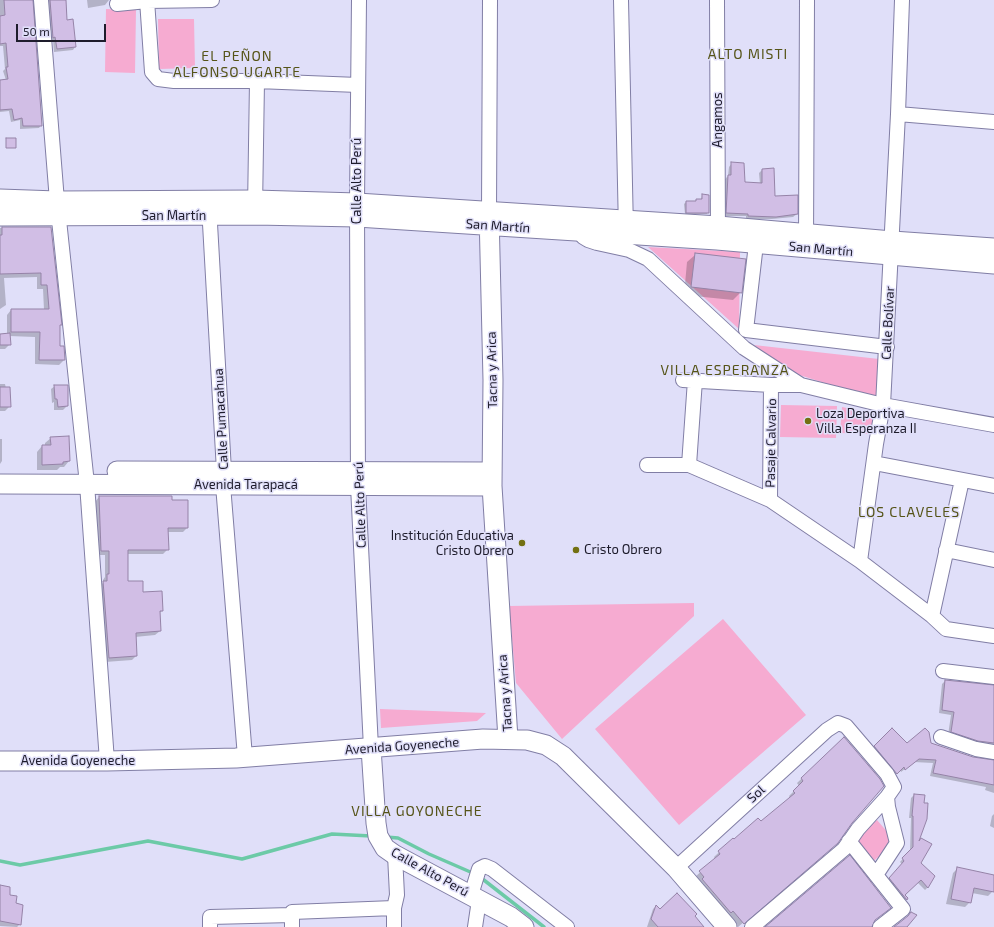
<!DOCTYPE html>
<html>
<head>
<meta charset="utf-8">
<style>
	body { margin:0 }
	#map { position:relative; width:994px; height:927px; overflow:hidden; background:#e0dff9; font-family:"Exo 2",sans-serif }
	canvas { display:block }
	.scale { position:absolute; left:16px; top:24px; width:90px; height:18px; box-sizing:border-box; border:2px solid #1e1c2c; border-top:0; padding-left:5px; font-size:12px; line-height:14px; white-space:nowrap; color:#1e1c2c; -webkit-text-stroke:3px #e0dff9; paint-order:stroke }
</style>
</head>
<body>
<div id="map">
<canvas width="994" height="927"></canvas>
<div class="scale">50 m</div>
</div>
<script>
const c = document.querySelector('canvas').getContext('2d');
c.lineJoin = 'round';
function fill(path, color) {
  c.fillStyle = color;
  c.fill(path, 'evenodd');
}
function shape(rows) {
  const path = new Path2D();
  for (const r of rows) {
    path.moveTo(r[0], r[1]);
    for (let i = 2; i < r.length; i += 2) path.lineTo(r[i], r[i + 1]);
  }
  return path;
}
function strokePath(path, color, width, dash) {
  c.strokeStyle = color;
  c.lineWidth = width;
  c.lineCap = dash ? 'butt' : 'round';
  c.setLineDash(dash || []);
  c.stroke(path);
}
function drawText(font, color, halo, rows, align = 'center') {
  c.font = font + ' "Exo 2",sans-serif';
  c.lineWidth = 3;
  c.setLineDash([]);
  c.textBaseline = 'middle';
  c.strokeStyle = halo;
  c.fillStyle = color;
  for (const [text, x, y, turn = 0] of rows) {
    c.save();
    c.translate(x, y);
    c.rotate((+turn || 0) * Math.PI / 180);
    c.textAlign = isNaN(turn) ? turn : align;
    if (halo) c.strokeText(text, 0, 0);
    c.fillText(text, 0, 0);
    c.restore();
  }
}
fill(shape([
	[106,9,136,10,135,73,105,72],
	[158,19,194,19,195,68,159,69],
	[648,247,740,252,739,329],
	[754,345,879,359,876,399,796,374],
	[781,405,837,406,836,438,780,437],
	[842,407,877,414,874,434,840,433],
	[694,603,694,616,562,739,516,683,509,606],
	[723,619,806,715,679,825,595,729],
	[380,709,486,713,477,721,381,728],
	[877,820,896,842,870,864,851,842]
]), '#f6abd1');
fill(shape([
	[0,0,32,0,41,125,39,128,20,129,20,120,11,122,9,111,0,112,0,80,6,80,3,71,5,69,3,46,0,46],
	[46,0,65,0,66,21,75,47,73,50,54,52,53,40,50,40],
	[87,0,109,0,105,5,88,8],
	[732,163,744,183,760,184,759,173,762,170,774,197,797,214,793,217,772,219,746,219,746,216,724,216,725,179,728,176,729,167],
	[702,195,708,212,707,214,685,214,684,204,686,202,695,202,696,200,701,200],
	[0,228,50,228,61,324,59,326,59,347,63,347,64,360,59,365,35,364,35,337,9,336,10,344,5,349,0,349,0,335,7,334,7,315,11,310,44,310,43,289,37,289,37,277,4,278,6,305,0,309],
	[695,255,741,292,733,300,684,295,687,262],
	[0,384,5,384,10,406,5,411,0,411],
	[55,386,67,406,63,410,54,410,54,402,52,403,51,389],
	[51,438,69,461,64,467,60,467,57,470,37,470,37,452,42,446,45,446,45,443],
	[0,439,2,439,2,461,0,464],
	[99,497,171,501,187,528,183,532,167,532,168,549,163,554,127,554,127,582,142,593,162,611,159,613,160,631,155,635,135,637,136,656,132,660,105,662,99,586,103,583,103,580,105,577,105,555,97,555,95,502],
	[945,681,994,686,994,746,948,735,951,715,939,713,942,684],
	[892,729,907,745,930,743,974,758,994,761,994,793,985,790,986,787,930,776,933,763,914,762,901,772,900,770,893,776,872,750],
	[844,738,851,823,832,848,738,927,695,877,715,859,714,857,733,839,734,841,761,822,790,798,789,796,799,786,797,783],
	[914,795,920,863,928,887,925,890,917,882,904,895,907,898,903,902,887,882,902,864,900,862,910,851,911,818,909,818,911,798],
	[994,814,994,828,990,826,992,816],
	[958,868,994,876,993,891,988,896,972,893,970,902,965,907,946,904,953,873],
	[0,886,15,904,20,924,17,927,0,926],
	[656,906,660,911,694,916,702,927,647,927,653,909]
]), '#0003');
strokePath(shape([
	[386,837,398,838,429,854,475,874],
	[0,861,20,865,148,841,242,859,332,834,371,836],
	[480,877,544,927]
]), '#6ccaa7', 3.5);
const building = shape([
	[4,0,33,0,42,126,23,126,22,118,14,120,12,109,0,110,0,80,8,79,6,67,8,67,6,43,0,44,0,16,5,15,4,0],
	[50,0,66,0,67,20,73,19,76,47,57,49,55,37,53,38,50,0],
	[6,138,16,138,16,148,6,148,6,138],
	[731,162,744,163,745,182,762,183,762,169,774,168,775,196,798,195,798,214,776,217,748,216,748,214,726,213,728,175,731,175,731,162],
	[702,194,709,195,709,213,686,213,686,201,696,201,696,199,702,199,702,194],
	[2,227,51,227,62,325,60,325,60,346,64,346,65,360,39,360,40,332,11,332,11,309,49,309,47,285,41,285,41,273,0,274,0,235,2,235,2,227],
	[695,253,746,259,742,293,691,287,695,253],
	[10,333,11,345,0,345,0,334,10,333],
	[54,385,68,385,68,406,58,407,57,399,55,399,54,385],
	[0,387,10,387,11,407,0,407,0,387],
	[69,436,70,461,63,462,63,464,42,465,42,445,51,445,50,437,69,436],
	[99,496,172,496,172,500,188,500,188,528,168,528,169,550,128,550,128,581,143,581,143,592,162,591,163,611,160,611,161,631,136,633,137,656,109,658,103,581,107,581,107,574,109,574,109,551,101,551,99,496],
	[945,680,994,685,994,743,978,741,951,732,954,712,942,710,945,680],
	[892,728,907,743,925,728,929,732,931,743,973,757,994,760,994,785,933,773,936,760,919,759,905,770,904,767,897,774,874,746,892,728],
	[844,737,880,779,884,786,852,823,838,843,744,924,733,911,731,913,702,879,704,877,699,871,720,854,718,851,733,838,734,839,758,818,761,821,795,793,793,791,803,781,801,778,844,737],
	[914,794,925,795,924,803,928,803,927,819,919,841,921,838,932,844,921,863,935,876,928,888,921,880,905,895,908,898,907,900,889,878,904,861,902,858,913,847,913,816,912,816,914,794],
	[850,855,891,908,875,920,872,927,765,927,850,855],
	[957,867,994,875,994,892,974,888,971,903,951,899,957,867],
	[0,885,10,887,10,895,17,896,16,903,23,905,21,925,0,921,0,885],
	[677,893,697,914,695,916,704,927,658,927,651,919,656,905,660,909,677,893],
	[911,912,917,915,907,927,894,927,908,916,911,912]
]);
fill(building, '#d1bee5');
strokePath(building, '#9583a7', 1);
const street = shape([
	[41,0,57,201,87,484,107,761],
	[147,0,152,72,158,79,174,81,257,81,358,85],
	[359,0,357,203,358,486,371,748],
	[621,0,626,230],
	[717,0,718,236],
	[117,4,147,1,212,0],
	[898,114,994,122],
	[209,206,224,471,223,485,245,757],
	[255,209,257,81],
	[489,212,490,0],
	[580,228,580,232,583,237,588,240,597,243,629,250,648,259,744,348,801,385,883,405,994,425],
	[756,244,746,330,887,347],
	[806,244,807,0],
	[683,380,771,385,801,385],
	[874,463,994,486],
	[647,465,689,465,770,500,860,561,932,616,946,629,994,636],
	[689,465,695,380],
	[770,500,771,385],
	[946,550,994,560],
	[860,561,876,444,883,405,898,114,902,0],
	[932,616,962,480],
	[943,671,994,677],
	[941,737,976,749,994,752],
	[849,841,903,909,880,927],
	[676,868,827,730,838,723,846,726,887,774,894,787,887,797,858,829,844,849,752,927],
	[876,875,897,843,888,807,887,797],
	[471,895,479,869,485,866,492,869,567,927],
	[292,915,292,927],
	[210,927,210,917,292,915,292,912,394,908],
	[394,927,394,908,397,895,395,855],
	[475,927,479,900]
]);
const secondary = shape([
	[0,199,57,201,255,200,357,203,718,226,892,241,994,248],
	[489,213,493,380,492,486,508,739],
	[0,216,255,215,357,217,717,240,994,264],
	[117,471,492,472],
	[0,484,492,486],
	[371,748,376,823,378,836,385,848,395,855,511,917,524,927],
	[0,761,107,761,236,758,483,739,527,740,546,745,563,756,676,868,727,927]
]);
strokePath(street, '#817ea5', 16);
strokePath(secondary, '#817ea5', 21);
strokePath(street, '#fff', 14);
strokePath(secondary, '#fff', 19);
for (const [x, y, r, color] of [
	[808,421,4,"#737012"],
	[522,543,4,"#737012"],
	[576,550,4,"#737012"]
]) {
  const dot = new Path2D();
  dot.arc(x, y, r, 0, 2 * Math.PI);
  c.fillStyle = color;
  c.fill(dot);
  strokePath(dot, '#e0dff9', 1.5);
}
drawText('13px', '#1e1c2c', '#e0dff9', [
	["Angamos",718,120,-90],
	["Calle Alto Perú",357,181,-90],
	["San Martín",174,216],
	["San Martín",498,226,4],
	["San Martín",821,249,5],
	["Calle Bolívar",888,323,-87],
	["Tacna y Arica",492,370,-91],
	["Calle Pumacahua",221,419,-93],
	["Pasaje Calvario",771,443,-89],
	["Avenida Tarapacá",246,485],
	["Calle Alto Perú",360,505,-92],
	["Tacna y Arica",505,693,-94],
	["Avenida Goyeneche",402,746,-4],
	["Avenida Goyeneche",78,761],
	["Sol",756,794,-42],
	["Calle Alto Perú",430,872,29]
]);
drawText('13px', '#1e1c2c', '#e0dff9', [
	["Loza Deportiva",816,414],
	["Villa Esperanza II",816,429],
	["Institución Educativa",514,536,"right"],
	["Cristo Obrero",514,551,"right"],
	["Cristo Obrero",584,550]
], 'left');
c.letterSpacing = '1px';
drawText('14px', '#565418', '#e0dff9', [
	["ALTO MISTI",748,54],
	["EL PEÑON",237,56],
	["ALFONSO UGARTE",237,72],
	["VILLA ESPERANZA",725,370],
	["LOS CLAVELES",909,512],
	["VILLA GOYONECHE",417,811]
]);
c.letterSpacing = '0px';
</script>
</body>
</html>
